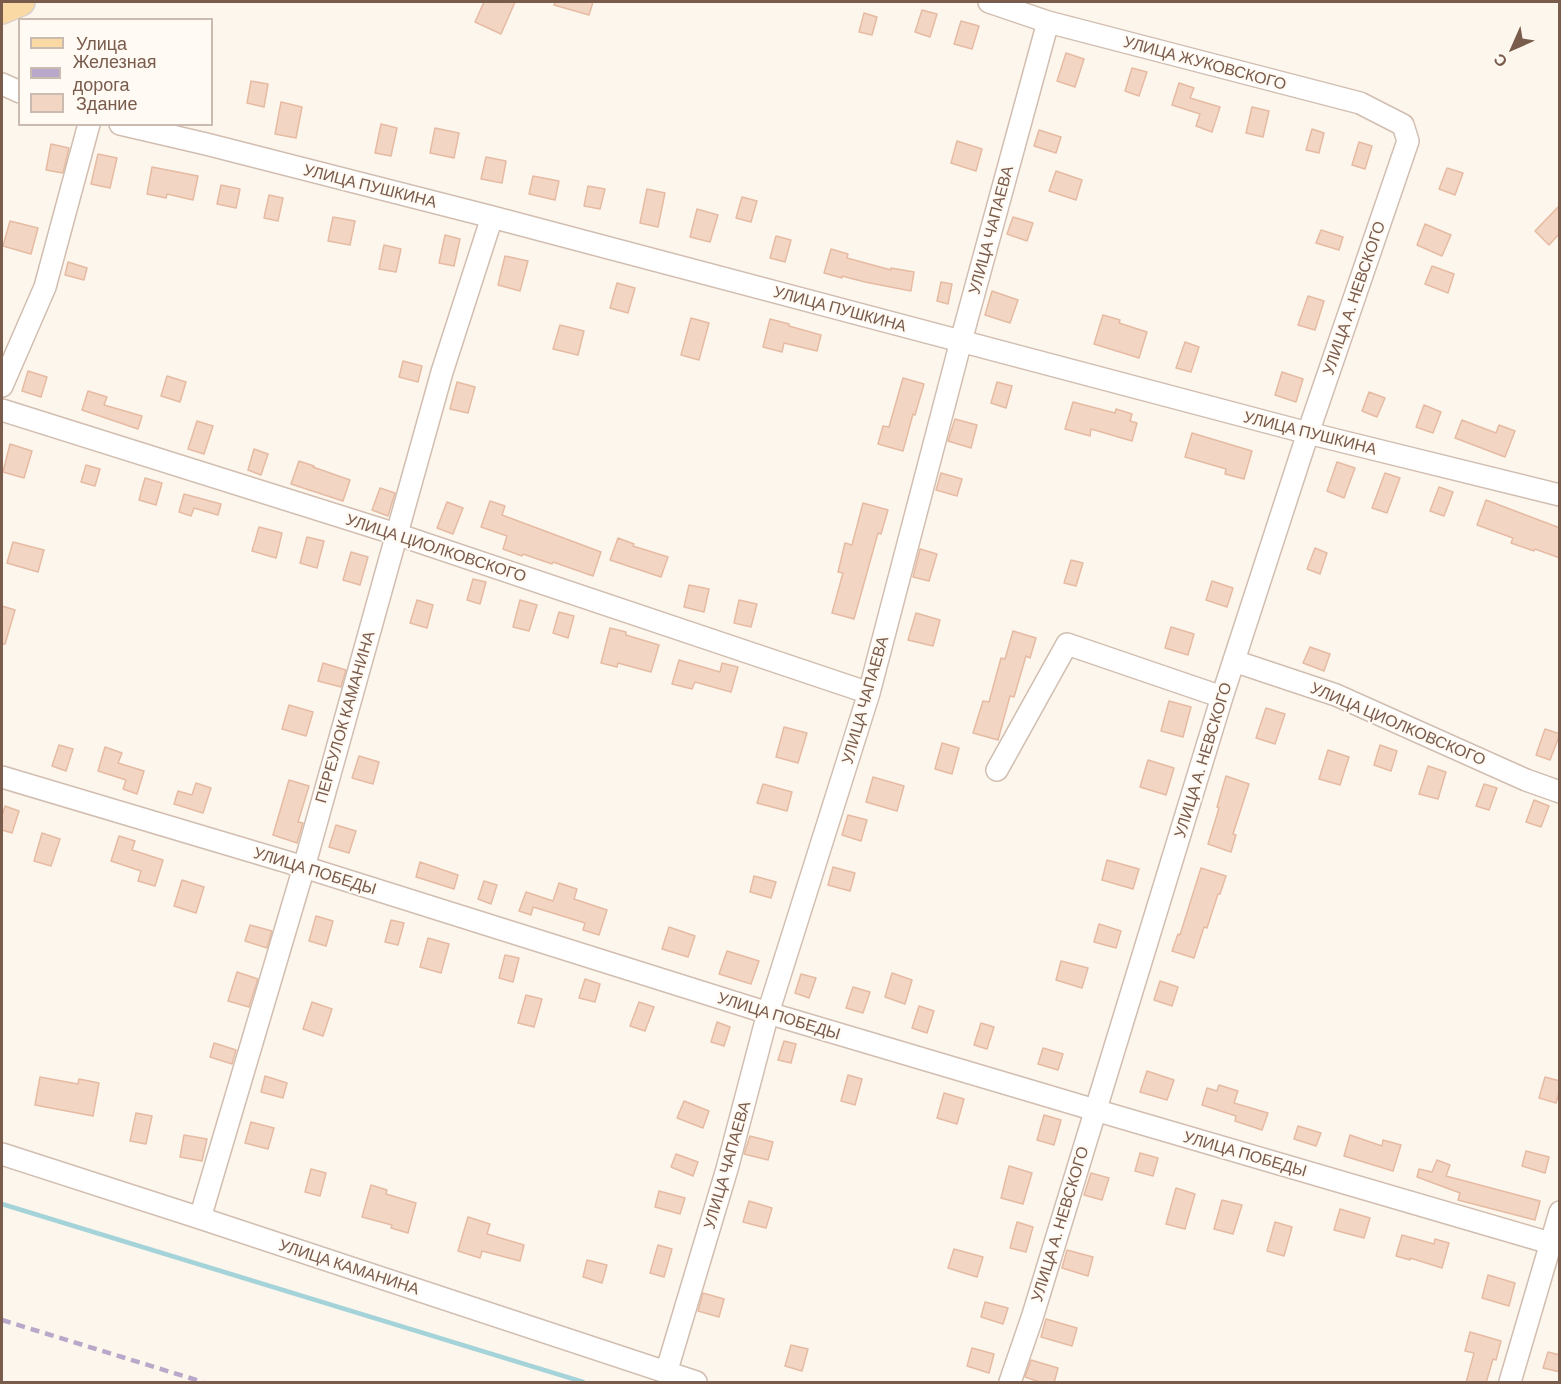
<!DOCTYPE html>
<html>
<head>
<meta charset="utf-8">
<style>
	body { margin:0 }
	#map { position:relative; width:1561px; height:1384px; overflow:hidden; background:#fdf6ec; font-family:Barlow,sans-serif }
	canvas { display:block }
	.frame { position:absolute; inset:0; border:3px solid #7a5c4d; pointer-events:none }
	.legend { position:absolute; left:18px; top:18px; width:195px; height:108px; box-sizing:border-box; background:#fffaf3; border:2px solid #cabbb1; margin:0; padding:8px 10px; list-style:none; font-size:18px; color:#7a5c4d }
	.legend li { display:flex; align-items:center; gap:12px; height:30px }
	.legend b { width:30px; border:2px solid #cabbb1 }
	.north { position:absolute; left:1483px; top:18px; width:60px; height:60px; -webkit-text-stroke:4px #fffaf3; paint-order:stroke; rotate:225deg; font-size:16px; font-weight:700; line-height:24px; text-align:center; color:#7a5c4d }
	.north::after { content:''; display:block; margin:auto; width:21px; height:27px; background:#7a5c4d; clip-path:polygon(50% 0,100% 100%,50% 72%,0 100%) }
</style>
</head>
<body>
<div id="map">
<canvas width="1561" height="1384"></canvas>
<div class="frame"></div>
<ul class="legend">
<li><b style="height:8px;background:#fbd9a5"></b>Улица</li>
<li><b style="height:8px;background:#b9a8c9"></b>Железная дорога</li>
<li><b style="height:16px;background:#f3d5c3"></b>Здание</li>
</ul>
<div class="north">С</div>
</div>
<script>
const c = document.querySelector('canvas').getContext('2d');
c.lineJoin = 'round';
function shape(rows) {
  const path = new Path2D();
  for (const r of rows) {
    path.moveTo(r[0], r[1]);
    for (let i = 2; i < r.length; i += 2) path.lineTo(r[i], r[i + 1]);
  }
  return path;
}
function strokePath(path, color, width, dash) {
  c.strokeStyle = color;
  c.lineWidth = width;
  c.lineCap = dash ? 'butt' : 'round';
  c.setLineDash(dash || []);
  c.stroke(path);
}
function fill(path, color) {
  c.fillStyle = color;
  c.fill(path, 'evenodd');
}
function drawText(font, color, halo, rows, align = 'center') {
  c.font = font + ' Barlow,sans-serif';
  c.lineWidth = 4.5;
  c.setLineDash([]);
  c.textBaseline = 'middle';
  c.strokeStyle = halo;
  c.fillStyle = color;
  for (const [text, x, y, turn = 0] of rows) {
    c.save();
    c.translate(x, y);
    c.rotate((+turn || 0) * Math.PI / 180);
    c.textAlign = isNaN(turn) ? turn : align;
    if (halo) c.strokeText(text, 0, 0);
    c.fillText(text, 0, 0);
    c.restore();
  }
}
strokePath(shape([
	[2,1204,583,1382]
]), '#a5d3da', 4.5);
const building = shape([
	[484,2,515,2,501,34,475,22,484,2],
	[555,2,593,2,589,15,554,5,555,2],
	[922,10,937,14,930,37,915,32,922,10],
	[864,13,877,17,872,35,859,32,864,13],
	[961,21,979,26,972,49,954,44,961,21],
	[1066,53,1084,59,1075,87,1057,81,1066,53],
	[1132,68,1147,72,1139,96,1125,91,1132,68],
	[251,81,268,84,264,107,247,103,251,81],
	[1179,83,1194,88,1190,98,1220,107,1212,132,1196,126,1200,114,1172,105,1179,83],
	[281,102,302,107,296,138,275,134,281,102],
	[1252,107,1269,111,1263,137,1246,133,1252,107],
	[381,124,397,128,391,156,375,153,381,124],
	[435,128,459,133,454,158,430,153,435,128],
	[1312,129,1324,133,1319,153,1306,150,1312,129],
	[1039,130,1061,137,1056,153,1034,146,1039,130],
	[957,141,982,149,976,171,951,163,957,141],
	[1359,142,1372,146,1365,169,1352,165,1359,142],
	[51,144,69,148,63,173,46,170,51,144],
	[98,154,117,158,110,188,91,184,98,154],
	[486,157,506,161,502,183,481,179,486,157],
	[152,167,198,176,193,200,167,194,166,198,147,194,152,167],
	[1447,168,1463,173,1455,195,1439,189,1447,168],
	[1056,171,1082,180,1076,200,1049,191,1056,171],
	[533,176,559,181,555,200,529,194,533,176],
	[221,185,240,189,236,208,217,204,221,185],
	[588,186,605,189,600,209,584,206,588,186],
	[647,189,665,193,658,227,640,223,647,189],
	[269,195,283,198,278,221,264,218,269,195],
	[742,197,757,201,751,222,736,218,742,197],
	[1560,205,1560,233,1549,245,1535,231,1560,205],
	[697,209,718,215,710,242,690,237,697,209],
	[333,217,355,221,350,245,328,241,333,217],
	[1013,217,1033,223,1027,241,1007,234,1013,217],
	[10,221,38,228,31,254,3,246,10,221],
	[1425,224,1451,235,1442,256,1417,245,1425,224],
	[1321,230,1343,237,1339,250,1316,243,1321,230],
	[445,235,460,239,454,266,439,263,445,235],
	[776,236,791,240,785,262,770,258,776,236],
	[384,245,401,249,396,272,379,269,384,245],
	[831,249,848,254,847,258,891,270,891,268,914,272,911,291,865,282,842,276,842,278,824,273,831,249],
	[505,256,528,261,520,291,498,285,505,256],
	[68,262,87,268,84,280,65,275,68,262],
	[1432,266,1454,274,1448,293,1425,284,1432,266],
	[941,282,952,284,948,304,937,301,941,282],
	[617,283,635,288,628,313,610,308,617,283],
	[992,291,1018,300,1010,323,985,315,992,291],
	[1308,296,1324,301,1315,330,1298,325,1308,296],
	[1103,315,1120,320,1119,323,1147,332,1139,358,1094,344,1103,315],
	[691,318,709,323,699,360,681,355,691,318],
	[770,319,789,324,789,326,821,335,817,351,784,343,782,352,763,347,770,319],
	[560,325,584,331,578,355,553,349,560,325],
	[1185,342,1199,347,1191,372,1176,368,1185,342],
	[403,361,422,366,418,382,399,377,403,361],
	[28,371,47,377,41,397,22,391,28,371],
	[1282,372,1303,379,1296,402,1275,395,1282,372],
	[167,376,186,382,180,402,161,396,167,376],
	[903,378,924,384,915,415,913,414,903,451,878,444,883,426,889,427,903,378],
	[457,382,475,387,468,413,450,409,457,382],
	[997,382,1012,386,1006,408,991,403,997,382],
	[88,391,107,397,104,405,142,416,138,429,82,410,88,391],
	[1369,392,1385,398,1377,417,1362,411,1369,392],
	[1073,402,1115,413,1116,409,1132,414,1130,421,1137,423,1132,441,1091,429,1090,436,1065,429,1073,402],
	[1424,405,1441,412,1433,433,1416,427,1424,405],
	[955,419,977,425,971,448,948,441,955,419],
	[1462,420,1496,433,1499,425,1515,431,1505,457,1455,438,1462,420],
	[197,421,213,426,204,454,188,449,197,421],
	[1192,433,1252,451,1244,479,1225,474,1226,469,1185,457,1192,433],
	[10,444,32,451,24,478,3,472,10,444],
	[254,449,268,454,261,475,248,470,254,449],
	[299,461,314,466,313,467,350,480,343,501,291,484,299,461],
	[1337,462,1355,468,1344,498,1327,491,1337,462],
	[86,465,100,469,95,486,81,482,86,465],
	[941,473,962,479,957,496,936,490,941,473],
	[1385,473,1400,478,1387,513,1372,508,1385,473],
	[145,478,162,483,156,505,139,500,145,478],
	[1439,487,1453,492,1444,516,1430,511,1439,487],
	[380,488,395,493,388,516,372,510,380,488],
	[184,494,221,504,218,515,194,508,191,516,179,512,184,494],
	[1486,500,1560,528,1560,558,1535,549,1534,551,1511,543,1513,538,1477,525,1486,500],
	[490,501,505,506,502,515,601,552,593,576,553,562,552,564,523,554,522,556,503,549,507,536,481,527,490,501],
	[447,502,463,508,453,534,437,528,447,502],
	[863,503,888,510,881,534,878,533,854,619,832,613,843,573,838,572,845,543,852,545,863,503],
	[259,527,282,533,276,558,252,551,259,527],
	[307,537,324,541,317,568,300,563,307,537],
	[618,538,634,544,633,546,668,557,661,577,610,560,618,538],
	[13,542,44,550,38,572,7,563,13,542],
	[1315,548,1327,553,1320,574,1307,569,1315,548],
	[920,549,937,554,929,581,913,577,920,549],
	[351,552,368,557,360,585,343,580,351,552],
	[1071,560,1083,563,1076,586,1064,583,1071,560],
	[473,579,486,582,480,604,467,600,473,579],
	[1212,581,1233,588,1227,607,1206,600,1212,581],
	[689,585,709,589,704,612,684,607,689,585],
	[417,600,433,605,427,628,410,623,417,600],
	[520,600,537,605,529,631,513,627,520,600],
	[739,600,757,604,751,627,734,623,739,600],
	[2,606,15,610,5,644,2,644,2,606],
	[559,612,574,616,568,638,553,633,559,612],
	[916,613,940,620,933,646,908,640,916,613],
	[1171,627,1194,634,1188,655,1165,648,1171,627],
	[610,628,626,632,626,635,659,645,651,672,618,663,617,667,601,663,610,628],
	[1013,631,1036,638,1030,658,1026,656,1014,697,1010,696,998,740,973,733,983,701,989,702,1001,658,1005,659,1013,631],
	[1310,647,1330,654,1324,671,1303,663,1310,647],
	[679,660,720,672,722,663,738,667,731,692,695,682,692,689,672,684,679,660],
	[323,663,346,670,341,687,318,681,323,663],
	[1169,701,1191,707,1183,737,1161,731,1169,701],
	[289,705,313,712,306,736,282,729,289,705],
	[1266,708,1285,714,1275,744,1256,738,1266,708],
	[784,727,807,733,798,763,776,757,784,727],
	[1545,729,1560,734,1550,760,1536,755,1545,729],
	[942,743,959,748,952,774,935,769,942,743],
	[59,745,73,749,66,771,52,766,59,745],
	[1380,745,1397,751,1391,771,1374,765,1380,745],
	[105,747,122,753,118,763,144,771,137,794,123,789,126,780,98,771,105,747],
	[1328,750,1349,757,1340,785,1319,779,1328,750],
	[359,756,379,762,373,784,352,778,359,756],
	[1148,760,1174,768,1166,795,1140,787,1148,760],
	[1428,766,1446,772,1438,799,1419,794,1428,766],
	[1226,776,1249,784,1233,834,1236,835,1231,852,1208,844,1219,808,1217,807,1226,776],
	[873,777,904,786,897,811,866,802,873,777],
	[289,780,309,786,298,822,303,823,297,843,273,835,289,780],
	[196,783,211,788,203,813,174,804,178,791,192,795,196,783],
	[763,784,792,792,787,811,757,803,763,784],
	[1484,784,1497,788,1489,810,1476,806,1484,784],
	[1534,800,1549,806,1541,827,1526,822,1534,800],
	[5,806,19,811,12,833,2,830,2,816,5,806],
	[848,815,867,820,861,841,842,835,848,815],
	[336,825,356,831,349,853,329,847,336,825],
	[42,833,60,839,51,866,34,861,42,833],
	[119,836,135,841,132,850,163,860,155,886,138,881,141,871,111,861,119,836],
	[1107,860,1139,869,1133,889,1102,880,1107,860],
	[420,862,458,875,454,889,416,877,420,862],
	[833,867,855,873,850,891,828,885,833,867],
	[1201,868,1226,876,1220,894,1218,894,1207,928,1204,927,1194,958,1172,951,1178,934,1180,935,1201,868],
	[754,876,776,882,771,898,750,892,754,876],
	[182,880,204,887,196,913,174,906,182,880],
	[484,881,497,885,491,904,478,899,484,881],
	[559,883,577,889,574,899,607,910,599,935,583,930,585,923,533,907,531,915,519,911,526,892,553,901,559,883],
	[316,916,333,921,326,946,309,941,316,916],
	[391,920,404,923,398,945,385,942,391,920],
	[1099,924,1121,931,1116,948,1094,942,1099,924],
	[250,925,272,931,267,948,245,941,250,925],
	[669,927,695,936,688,957,662,949,669,927],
	[428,938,449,944,441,973,420,967,428,938],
	[727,951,759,961,751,984,719,974,727,951],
	[505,955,519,958,513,982,499,978,505,955],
	[1061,961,1088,968,1082,988,1056,980,1061,961],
	[237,972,258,979,249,1007,228,1001,237,972],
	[892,973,912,980,905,1004,885,997,892,973],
	[801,974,816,978,809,998,795,993,801,974],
	[585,979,600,984,595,1002,579,998,585,979],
	[1160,981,1178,987,1172,1006,1154,1000,1160,981],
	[853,987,870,992,863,1013,846,1008,853,987],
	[526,995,542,999,534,1027,518,1023,526,995],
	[312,1002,332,1009,323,1036,303,1029,312,1002],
	[639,1002,654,1007,645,1031,630,1026,639,1002],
	[919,1006,934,1011,927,1033,912,1028,919,1006],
	[717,1022,730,1027,724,1046,711,1042,717,1022],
	[981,1023,994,1027,987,1049,974,1045,981,1023],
	[784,1041,796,1044,791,1063,778,1060,784,1041],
	[214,1043,236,1050,232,1064,210,1057,214,1043],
	[1043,1048,1063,1054,1058,1070,1038,1064,1043,1048],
	[1147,1071,1174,1080,1167,1100,1140,1092,1147,1071],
	[848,1075,862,1079,855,1105,841,1101,848,1075],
	[265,1076,287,1083,283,1098,261,1092,265,1076],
	[40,1077,78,1084,79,1079,99,1083,93,1116,35,1105,40,1077],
	[1545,1077,1560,1081,1560,1089,1556,1103,1539,1098,1545,1077],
	[1219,1085,1238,1091,1234,1103,1268,1113,1262,1130,1235,1121,1236,1116,1202,1105,1207,1088,1217,1091,1219,1085],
	[944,1093,964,1099,957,1124,937,1118,944,1093],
	[684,1101,709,1111,703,1128,677,1118,684,1101],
	[136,1113,152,1116,146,1144,130,1141,136,1113],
	[1044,1115,1061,1120,1054,1145,1037,1140,1044,1115],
	[251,1122,274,1128,268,1149,245,1143,251,1122],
	[1298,1126,1321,1133,1316,1146,1294,1139,1298,1126],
	[184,1135,207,1139,202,1161,180,1157,184,1135],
	[1350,1135,1382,1146,1383,1140,1401,1145,1393,1171,1344,1156,1350,1135],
	[750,1136,773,1142,768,1160,744,1154,750,1136],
	[1526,1151,1549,1157,1545,1173,1522,1166,1526,1151],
	[1140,1153,1158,1158,1153,1176,1135,1171,1140,1153],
	[676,1154,698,1162,693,1176,671,1167,676,1154],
	[1437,1160,1450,1165,1446,1176,1540,1201,1535,1220,1458,1200,1460,1193,1417,1177,1419,1169,1432,1172,1437,1160],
	[1009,1166,1032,1173,1023,1204,1001,1198,1009,1166],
	[311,1169,326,1173,320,1196,305,1192,311,1169],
	[1091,1173,1109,1178,1102,1200,1084,1195,1091,1173],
	[371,1185,387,1190,386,1194,416,1203,408,1233,391,1228,392,1225,362,1217,371,1185],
	[1176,1188,1195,1194,1185,1229,1166,1224,1176,1188],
	[659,1191,685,1198,680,1214,655,1207,659,1191],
	[1222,1200,1242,1205,1233,1234,1214,1229,1222,1200],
	[749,1201,772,1208,766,1228,743,1222,749,1201],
	[1340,1209,1370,1218,1364,1238,1334,1230,1340,1209],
	[468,1217,490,1224,487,1234,524,1245,520,1261,482,1251,480,1258,458,1251,468,1217],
	[1017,1222,1033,1227,1026,1252,1010,1248,1017,1222],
	[1275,1222,1292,1227,1284,1256,1267,1251,1275,1222],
	[1402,1235,1434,1244,1435,1239,1449,1243,1442,1268,1410,1258,1410,1260,1396,1256,1402,1235],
	[658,1245,672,1249,664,1277,650,1273,658,1245],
	[954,1249,983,1257,977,1277,948,1268,954,1249],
	[1067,1250,1093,1257,1088,1276,1062,1268,1067,1250],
	[587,1260,607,1265,602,1283,583,1277,587,1260],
	[1488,1275,1515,1283,1509,1306,1482,1298,1488,1275],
	[703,1293,724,1299,719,1317,698,1311,703,1293],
	[985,1302,1008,1308,1003,1324,981,1317,985,1302],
	[1046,1319,1077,1328,1072,1346,1041,1337,1046,1319],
	[1470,1332,1501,1341,1496,1360,1493,1359,1486,1383,1466,1383,1474,1353,1465,1351,1470,1332],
	[791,1345,808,1349,802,1371,785,1366,791,1345],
	[972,1348,994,1354,989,1373,967,1366,972,1348],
	[1548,1352,1560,1355,1560,1372,1543,1368,1548,1352],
	[1031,1360,1058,1368,1054,1383,1043,1383,1025,1377,1031,1360]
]);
fill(building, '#f3d5c3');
strokePath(building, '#e6bba3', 1.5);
const minor = shape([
	[989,2,1048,22,1360,103,1403,125,1408,141,1308,433,1222,697,1032,1318,1010,1382],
	[2,84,20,92],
	[120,124,206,144,492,217,1308,433,1560,495],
	[2,386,45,287,89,124],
	[2,410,396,534,869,693],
	[1234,661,1336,695,1526,780,1560,792],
	[997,770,1067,644,1222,697],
	[2,777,304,867,768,1013,1095,1110,1560,1246],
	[2,1154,200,1218,696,1382],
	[200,1218,304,867,442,372,492,217],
	[666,1373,727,1169,768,1013,869,693,961,341,1048,22],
	[1510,1382,1560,1212]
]);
const major = shape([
	[2,10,21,2]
]);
strokePath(minor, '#d1beb0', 24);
strokePath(major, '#dad1cd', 30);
strokePath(minor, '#fff', 21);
strokePath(major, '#fbd9a5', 27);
strokePath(shape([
	[2,1320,203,1382]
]), '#b9a8c9', 4.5, [9, 6]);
drawText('16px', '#7a5c4d', '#fffaf3', [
	["УЛИЦА ЖУКОВСКОГО",1205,63,15],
	["УЛИЦА ПУШКИНА",370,186,14],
	["УЛИЦА ЧАПАЕВА",991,230,-75],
	["УЛИЦА А. НЕВСКОГО",1354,298,-71],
	["УЛИЦА ПУШКИНА",840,309,15],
	["УЛИЦА ПУШКИНА",1310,433,14],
	["УЛИЦА ЦИОЛКОВСКОГО",436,548,18],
	["УЛИЦА ЧАПАЕВА",865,700,-74],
	["ПЕРЕУЛОК КАМАНИНА",345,717,-74],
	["УЛИЦА ЦИОЛКОВСКОГО",1398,724,23],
	["УЛИЦА А. НЕВСКОГО",1203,760,-73],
	["УЛИЦА ПОБЕДЫ",315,871,17],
	["УЛИЦА ПОБЕДЫ",779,1016,17],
	["УЛИЦА ПОБЕДЫ",1245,1154,16],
	["УЛИЦА ЧАПАЕВА",727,1165,-74],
	["УЛИЦА А. НЕВСКОГО",1060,1224,-73],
	["УЛИЦА КАМАНИНА",349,1267,18]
]);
</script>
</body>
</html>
